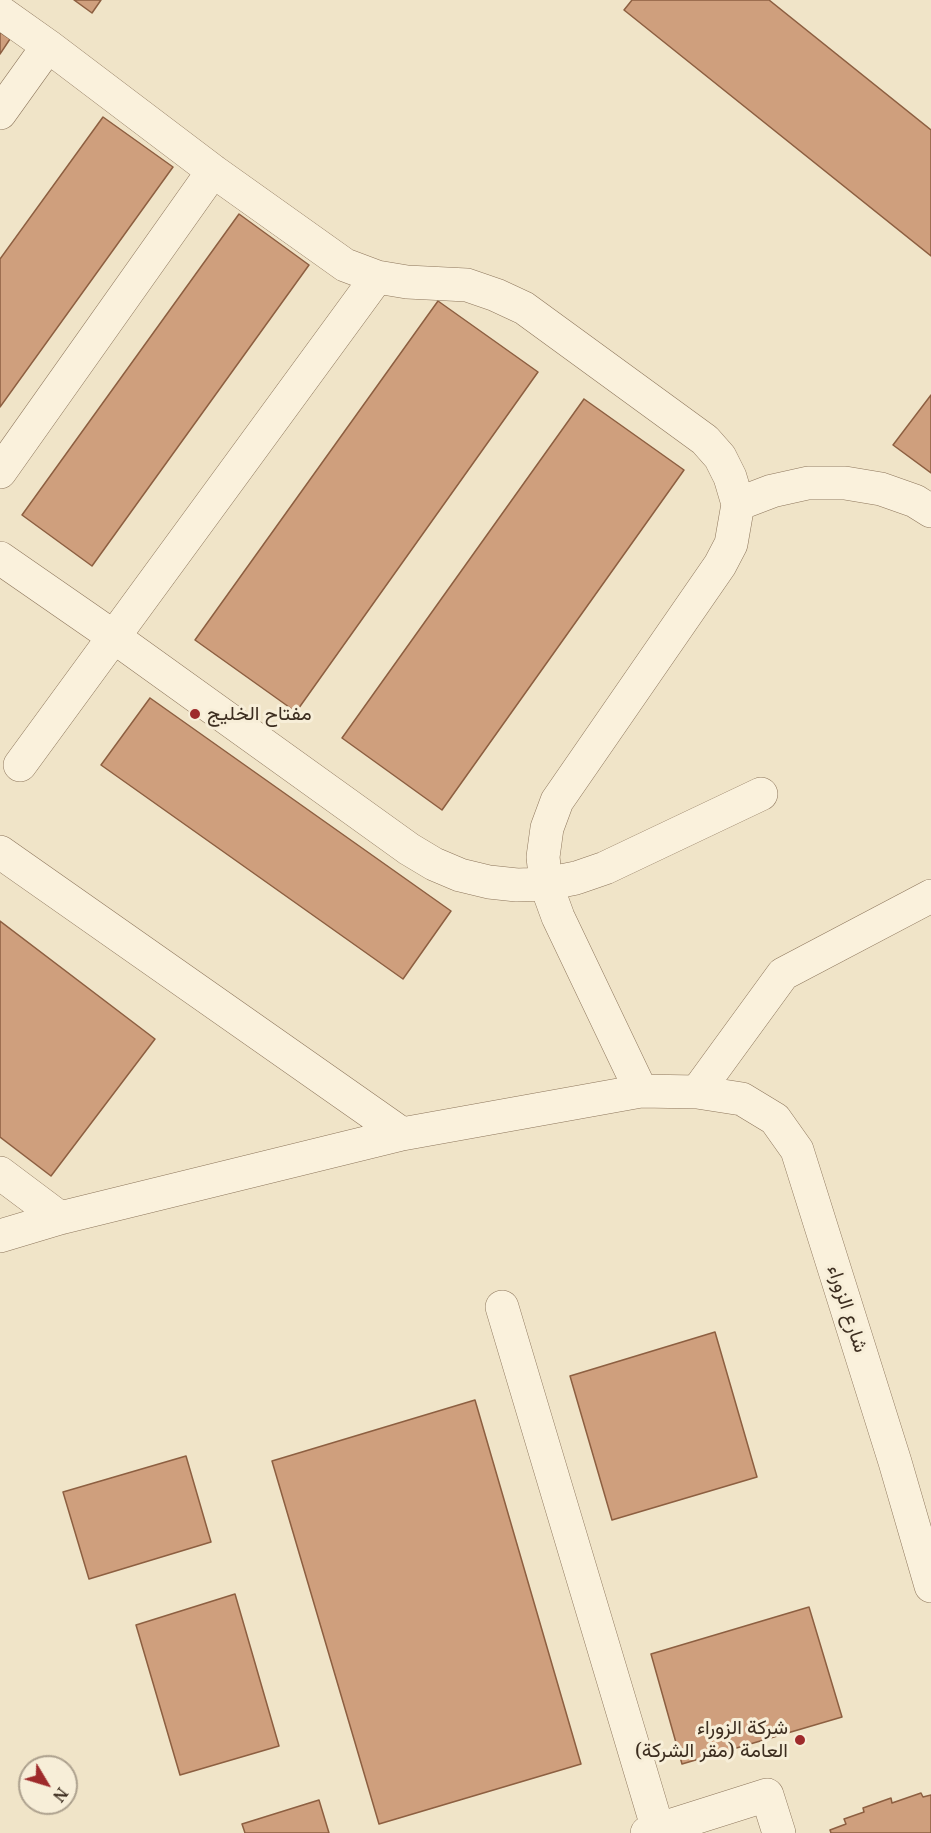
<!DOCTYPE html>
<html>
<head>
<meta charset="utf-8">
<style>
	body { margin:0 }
	#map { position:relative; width:931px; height:1833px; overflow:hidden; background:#f0e4c8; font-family:"Noto Serif",serif }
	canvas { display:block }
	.north { position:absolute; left:18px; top:1755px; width:60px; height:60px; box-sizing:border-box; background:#f7eed8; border:2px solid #ada18e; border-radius:50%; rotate:128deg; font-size:16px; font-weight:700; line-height:24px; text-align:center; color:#3d2e20 }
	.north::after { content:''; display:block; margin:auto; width:21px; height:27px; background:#9e2a2b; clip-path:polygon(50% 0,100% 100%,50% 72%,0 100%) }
</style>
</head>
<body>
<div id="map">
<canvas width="931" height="1833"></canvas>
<div class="north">N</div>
</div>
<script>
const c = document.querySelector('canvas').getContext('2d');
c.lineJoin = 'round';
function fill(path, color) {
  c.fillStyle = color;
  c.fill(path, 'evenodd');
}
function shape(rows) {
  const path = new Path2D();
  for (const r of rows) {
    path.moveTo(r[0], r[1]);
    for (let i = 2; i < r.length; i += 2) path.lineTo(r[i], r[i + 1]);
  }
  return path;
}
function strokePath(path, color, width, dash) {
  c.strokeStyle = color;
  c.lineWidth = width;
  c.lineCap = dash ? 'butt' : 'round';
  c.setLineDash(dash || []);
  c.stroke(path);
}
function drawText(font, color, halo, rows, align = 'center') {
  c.font = font + ' "Noto Serif",Vazirmatn,serif';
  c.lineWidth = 6;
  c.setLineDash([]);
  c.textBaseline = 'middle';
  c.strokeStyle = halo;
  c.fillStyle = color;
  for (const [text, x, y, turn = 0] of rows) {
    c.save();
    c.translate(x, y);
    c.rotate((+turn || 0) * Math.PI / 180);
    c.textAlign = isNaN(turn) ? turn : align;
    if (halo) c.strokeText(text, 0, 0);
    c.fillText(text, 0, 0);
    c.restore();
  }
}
const building = shape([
	[74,0,101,0,92,13,74,0],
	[632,0,769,0,931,130,931,256,624,10,632,0],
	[0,32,10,39,0,54,0,32],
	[103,117,173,167,0,407,0,259,103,117],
	[239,214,309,265,92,566,22,515,239,214],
	[438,301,538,372,296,712,195,640,438,301],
	[931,395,931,473,893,445,931,395],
	[584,399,684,470,442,810,342,738,584,399],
	[150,698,451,911,403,979,101,765,150,698],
	[0,921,155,1039,51,1176,0,1137,0,921],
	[715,1332,757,1477,612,1520,570,1376,715,1332],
	[475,1400,581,1764,379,1824,272,1461,475,1400],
	[186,1456,211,1542,89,1579,63,1492,186,1456],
	[235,1594,279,1746,180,1775,136,1625,235,1594],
	[809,1607,842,1717,682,1764,651,1654,809,1607],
	[921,1793,923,1797,931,1795,931,1833,831,1833,830,1830,846,1824,844,1819,864,1812,863,1808,891,1798,892,1803,921,1793],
	[319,1800,329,1833,245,1833,242,1824,319,1800]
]);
fill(building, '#cf9f7d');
strokePath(building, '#8d5f41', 1.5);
const minor = shape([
	[0,12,48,46,213,171,345,265,377,277,407,282,467,285,496,295,524,308,705,440,720,457,730,477,738,504,731,544,720,565,557,801,547,828,543,857,546,884,558,917,641,1091],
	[0,113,48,46],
	[0,472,213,171],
	[738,504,772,491,808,483,845,483,881,489,915,501,931,511],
	[0,558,114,637,409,849,434,864,460,875,489,882,517,885,546,884,576,878,605,868,761,794],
	[20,765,377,277],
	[0,852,402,1134,641,1091,697,1092,742,1099,775,1119,797,1150,895,1462,931,1586],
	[697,1092,783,974,931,896],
	[0,1173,60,1218],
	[0,1236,60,1218,402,1134],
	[502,1307,659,1833],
	[647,1833,767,1795,779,1833]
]);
strokePath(minor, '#8d765c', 34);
strokePath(minor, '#faf1dc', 33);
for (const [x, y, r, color] of [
	[195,714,6,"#9e2a2b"],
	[800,1740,6,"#9e2a2b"]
]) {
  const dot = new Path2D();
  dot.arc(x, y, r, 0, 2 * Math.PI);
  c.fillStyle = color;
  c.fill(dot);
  strokePath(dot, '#f7eed8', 2);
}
drawText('20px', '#3d2e20', '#f7eed8', [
	["مفتاح الخليج",207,714],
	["شركة الزوراء",788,1728,"right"],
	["العامة (مقر الشركة)",788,1751,"right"]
], 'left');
drawText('20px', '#3d2e20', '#f7eed8', [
	["شارع الزوراء",847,1309,72]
]);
</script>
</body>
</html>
